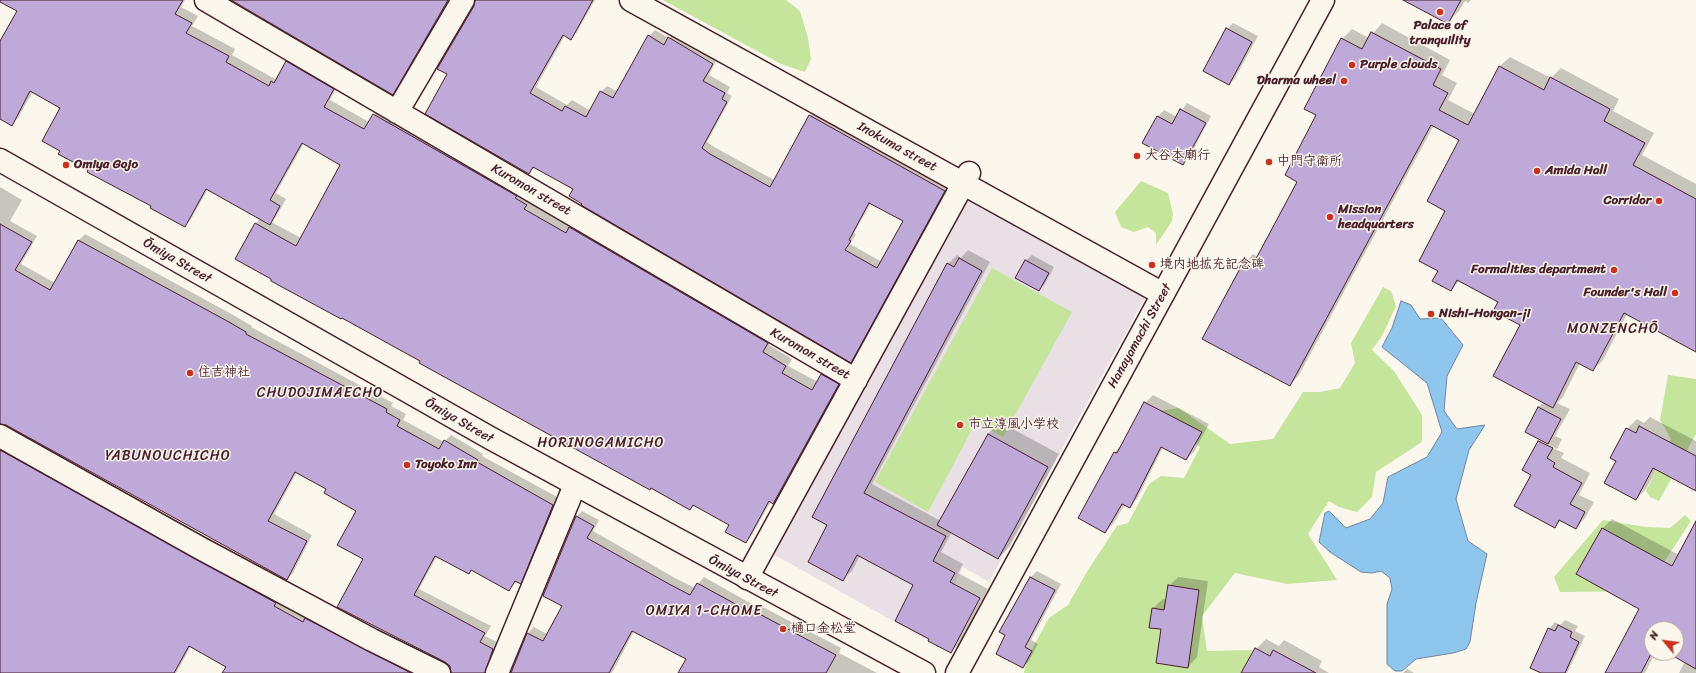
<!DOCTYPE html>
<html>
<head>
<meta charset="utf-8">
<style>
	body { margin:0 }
	#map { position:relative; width:1696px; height:673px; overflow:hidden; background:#fbf7ec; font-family:Sriracha,sans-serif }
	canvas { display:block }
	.north { position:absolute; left:1644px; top:621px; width:40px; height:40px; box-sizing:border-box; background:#fbf7ec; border:1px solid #b4a19f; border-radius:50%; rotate:299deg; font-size:11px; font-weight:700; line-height:16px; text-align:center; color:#4a1f2b }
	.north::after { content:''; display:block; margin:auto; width:14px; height:18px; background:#c8321e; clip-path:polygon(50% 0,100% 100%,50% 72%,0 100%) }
</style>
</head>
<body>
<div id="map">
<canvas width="1696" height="673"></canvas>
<div class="north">N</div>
</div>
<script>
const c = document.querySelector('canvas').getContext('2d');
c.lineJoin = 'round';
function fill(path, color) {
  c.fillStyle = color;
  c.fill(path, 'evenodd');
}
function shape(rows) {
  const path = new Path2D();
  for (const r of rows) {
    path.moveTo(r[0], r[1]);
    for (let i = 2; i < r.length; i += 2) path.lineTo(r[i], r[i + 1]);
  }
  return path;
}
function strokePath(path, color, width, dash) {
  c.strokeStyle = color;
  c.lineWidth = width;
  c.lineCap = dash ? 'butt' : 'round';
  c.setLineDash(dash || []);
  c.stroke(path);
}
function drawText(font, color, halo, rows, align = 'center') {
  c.font = font + ' Sriracha,"Klee One",sans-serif';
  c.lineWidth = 3;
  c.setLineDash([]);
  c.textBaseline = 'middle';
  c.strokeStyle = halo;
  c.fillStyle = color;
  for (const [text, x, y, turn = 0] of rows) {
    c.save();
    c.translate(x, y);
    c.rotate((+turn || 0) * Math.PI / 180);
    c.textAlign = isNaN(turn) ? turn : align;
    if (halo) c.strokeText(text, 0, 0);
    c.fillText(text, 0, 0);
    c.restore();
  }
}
fill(shape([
	[970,197,1146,296,989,582,963,567,927,640,773,554]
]), '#e9e0e6');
fill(shape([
	[663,0,786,0,800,11,808,38,811,59,805,72,781,64],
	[1141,181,1168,193,1173,214,1172,221,1156,245,1156,233,1148,227,1134,232,1121,227,1115,212],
	[992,268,1072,312,1003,437,976,422,928,512,875,482],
	[1383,287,1391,291,1396,306,1382,336,1372,350,1394,371,1422,415,1422,442,1376,472,1372,497,1357,512,1339,507,1329,501,1308,534,1337,580,1287,584,1235,573,1202,616,1207,651,1252,650,1249,673,1024,673,1027,658,1049,618,1068,605,1088,570,1117,526,1128,523,1149,484,1161,476,1184,478,1200,447,1153,412,1179,408,1230,444,1273,439,1303,392,1320,392,1340,388,1355,363,1351,343],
	[1668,375,1696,379,1696,434,1659,501,1650,497,1646,491,1671,439,1660,420],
	[1685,515,1691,521,1645,591,1560,592,1554,577,1603,520,1646,527,1670,528]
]), '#c5e49c');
const water = shape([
	[1401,301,1411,305,1420,319,1441,318,1463,345,1447,376,1444,411,1457,429,1485,425,1469,450,1456,499,1468,541,1487,554,1476,603,1470,642,1466,649,1453,653,1416,659,1402,671,1395,671,1387,664,1387,604,1392,589,1390,578,1381,571,1372,573,1361,572,1330,552,1319,542,1325,513,1329,511,1346,528,1370,519,1383,503,1388,477,1427,457,1442,432,1427,383,1382,347,1392,328,1401,301]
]);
fill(water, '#8fc6ed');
strokePath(water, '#73839f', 1);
fill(shape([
	[21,0,185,0,181,7,198,16,192,26,235,49,232,55,275,79,294,55,340,82,330,100,369,122,380,107,533,198,530,202,774,336,769,345,792,359,788,366,818,382,829,368,845,377,780,496,773,503,771,501,752,535,745,542,730,524,694,505,690,509,645,486,236,259,256,223,261,218,208,189,191,219,184,226,153,205,89,170,61,150,62,108,33,91,18,118,11,125,0,118,0,43,18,11],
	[304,143,341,164,301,238,271,222,276,217,286,199,276,193],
	[233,0,451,0,399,87,393,93],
	[478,0,595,0,577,32,571,38,565,35,536,87,567,105,572,100,591,111,601,92,607,86,618,92,649,36,655,30,669,38,675,32,718,57,709,75,730,87,727,93,732,96,707,142,716,148,774,180,810,116,816,110,950,185,857,355,851,361,575,189,535,167,529,173,449,74],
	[871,203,905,221,882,262,850,244,856,234,854,233],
	[1405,0,1471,0,1468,3,1465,1,1459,11,1447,23],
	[1233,23,1258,36,1235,78,1229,84,1227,29],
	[1382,23,1450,60,1442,75,1457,83,1448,100,1475,114,1500,66,1510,57,1551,78,1561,68,1619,99,1613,111,1654,133,1642,155,1696,184,1696,351,1627,314,1603,360,1593,370,1580,363,1563,397,1557,403,1570,409,1555,436,1562,439,1557,449,1541,441,1541,443,1564,453,1561,458,1590,473,1579,495,1594,502,1585,518,1576,528,1562,520,1554,527,1532,474,1523,470,1541,439,1538,407,1544,402,1521,324,1499,301,1460,280,1451,290,1439,271,1447,211,1461,140,1434,125,1299,375,1290,385,1244,264,1253,254,1258,257,1299,182,1342,39,1352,29,1369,38],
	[1187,103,1211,116,1189,158,1182,164,1143,143,1158,116,1164,110,1177,117],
	[0,187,22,200,10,221,37,236,21,264,55,283,79,240,85,234,235,316,252,326,251,327,393,403,391,406,406,414,403,420,444,442,451,435,483,454,482,456,559,498,526,576,520,582,517,580,509,590,472,569,469,572,437,556,419,589,491,626,485,636,499,643,492,673,452,673,450,666,364,559,357,510,327,488,297,472,274,514,312,535,293,573,287,579,6,424,0,423],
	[968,250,990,262,872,484,941,521,988,434,1000,422,1059,454,1010,546,998,558,952,532,941,552,963,564,958,573,988,589,960,643,951,652,930,638,915,585,860,556,852,571,843,579,828,524,948,264,957,255,961,258],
	[1032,255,1054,267,1045,284,1039,290,1025,261],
	[1153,395,1209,424,1194,452,1186,459,1163,447,1137,499,1129,507,1125,504,1113,524,1105,532,1115,452,1122,444,1145,403],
	[1650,417,1696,441,1696,490,1657,468,1646,489,1636,499,1617,461,1627,429,1637,419,1644,423],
	[0,441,429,673,223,673,227,666,191,646,176,673,0,673],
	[582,511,599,520,593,531,675,578,695,588,704,577,757,607,759,605,841,648,839,653,877,673,679,673,687,659,634,631,612,673,512,673,528,633,534,627,547,634,563,606,576,517],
	[1612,519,1679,555,1696,529,1696,673,1679,673,1685,661,1670,653,1676,653,1676,629,1652,629,1652,653,1655,653,1645,673,1606,673,1640,609,1577,574,1603,528],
	[1037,571,1061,584,1031,640,1038,644,1029,661,1023,667,1006,635,1000,632,1031,577],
	[1178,577,1208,581,1197,657,1188,667,1162,628,1153,608,1163,599,1167,600,1169,586],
	[1565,620,1578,626,1575,631,1585,636,1567,673,1543,673,1549,629,1555,622,1560,625],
	[1266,639,1279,646,1284,640,1322,661,1319,667,1329,673,1242,673,1256,649],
	[1407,669,1414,673,1403,673]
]), '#0003');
const building = shape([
	[0,0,183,0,175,14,192,23,186,33,229,56,226,62,269,86,271,81,274,83,286,61,334,89,324,107,364,129,373,114,517,196,515,198,527,205,524,209,566,233,569,227,768,343,763,352,786,366,782,373,812,390,821,374,839,384,773,504,769,501,746,543,725,532,729,525,693,505,690,510,651,488,650,490,419,363,420,361,342,318,341,319,271,281,271,279,235,259,255,223,296,246,340,165,302,143,270,200,280,206,270,225,206,189,185,227,150,208,151,206,87,172,88,170,58,154,60,151,42,141,60,108,30,91,12,126,0,119,0,41,17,11,0,2,0,0],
	[231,0,448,0,393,95,231,0],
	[475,0,593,0,571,40,563,35,530,93,562,111,565,106,586,117,600,91,613,98,648,35,664,45,668,37,713,64,703,81,725,93,722,99,727,102,702,148,710,154,770,187,809,115,945,191,851,363,581,205,582,204,569,196,573,189,533,167,529,174,425,114,447,74,437,69,474,6,475,0],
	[869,203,903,221,877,268,845,250,851,241,849,240,869,203],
	[1403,0,1461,0,1448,24,1403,0],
	[1226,28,1252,42,1229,85,1203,71,1226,28],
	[1371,32,1441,69,1433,85,1448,93,1439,110,1468,125,1499,66,1544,90,1550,77,1610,109,1604,121,1645,143,1633,165,1696,199,1696,352,1624,313,1593,371,1576,362,1553,408,1493,376,1520,325,1493,311,1498,302,1457,280,1451,291,1432,281,1438,271,1419,261,1445,211,1427,201,1459,140,1431,125,1290,386,1202,339,1243,263,1251,268,1297,182,1285,175,1316,115,1304,109,1341,38,1362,49,1371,32],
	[1180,109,1206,123,1183,165,1142,143,1157,116,1172,124,1180,109],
	[0,224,32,242,15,270,50,290,78,240,229,322,246,332,246,334,387,409,386,412,400,420,397,426,439,449,444,440,478,460,477,462,553,505,521,584,515,581,509,591,471,570,469,574,435,556,414,595,485,633,480,642,493,649,485,673,451,673,450,666,445,662,337,607,363,559,337,545,356,511,324,493,326,489,295,472,268,521,307,541,287,580,6,425,0,424,0,224],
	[959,258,982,271,864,493,946,536,933,561,955,573,950,582,980,598,951,653,928,641,929,639,895,621,913,585,857,555,843,581,808,562,827,525,812,517,947,263,954,267,959,258],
	[1025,260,1049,273,1039,291,1015,278,1025,260],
	[1144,402,1202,432,1186,460,1161,447,1130,508,1122,504,1105,533,1078,518,1114,452,1117,453,1144,402],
	[1538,407,1561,419,1548,444,1525,432,1538,407],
	[1639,426,1696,456,1696,491,1653,468,1636,500,1604,483,1616,461,1610,458,1626,428,1636,433,1639,426],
	[988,434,1048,467,998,559,937,525,988,434],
	[1538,441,1553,448,1547,458,1555,463,1553,467,1582,483,1570,504,1585,512,1576,529,1559,520,1555,528,1514,506,1531,475,1522,470,1538,441],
	[0,450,276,603,274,606,303,622,305,618,411,673,222,673,226,667,189,646,174,673,0,673,0,450],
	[576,516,594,526,587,538,669,584,690,595,697,583,750,612,752,610,836,655,826,673,678,673,686,659,632,631,609,673,511,673,527,633,543,641,562,606,543,596,576,516],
	[1696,521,1696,669,1668,653,1676,653,1676,629,1652,629,1652,652,1641,673,1605,673,1639,609,1576,574,1602,528,1672,566,1696,521],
	[1030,577,1055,590,1025,647,1032,651,1023,668,996,654,1005,635,999,632,1030,577],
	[1168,585,1199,590,1188,668,1156,663,1161,629,1149,628,1152,608,1164,610,1168,585],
	[1558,625,1572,632,1570,637,1579,642,1565,673,1541,673,1530,668,1548,628,1555,631,1558,625],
	[1255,648,1270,656,1273,650,1316,673,1241,673,1255,648]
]);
fill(building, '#bfa9d8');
strokePath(building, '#4a1f2b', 1);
const minor = shape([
	[206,0,856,380],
	[631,0,1163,294],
	[397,112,463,0],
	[0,436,200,548,372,640,439,673],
	[747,578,969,173],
	[497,673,575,485]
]);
const tertiary = shape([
	[0,160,492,439,924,673],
	[957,673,1323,0]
]);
strokePath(minor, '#4a1f2b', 25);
strokePath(tertiary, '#4a1f2b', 25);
strokePath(minor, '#fbf7ec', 22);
strokePath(tertiary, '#fbf7ec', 22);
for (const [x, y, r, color] of [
	[1440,12,4,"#c8321e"],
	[1352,65,4,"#c8321e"],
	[1344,81,4,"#c8321e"],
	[1137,156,4,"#c8321e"],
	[1269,162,4,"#c8321e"],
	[66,165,4,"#c8321e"],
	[1537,171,4,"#c8321e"],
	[1659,201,4,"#c8321e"],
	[1330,217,4,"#c8321e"],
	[1152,265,4,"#c8321e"],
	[1614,270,4,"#c8321e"],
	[1675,293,4,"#c8321e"],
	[1431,314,4,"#c8321e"],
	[190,373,4,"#c8321e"],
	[960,425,4,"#c8321e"],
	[407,465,4,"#c8321e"],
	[783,629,4,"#c8321e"]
]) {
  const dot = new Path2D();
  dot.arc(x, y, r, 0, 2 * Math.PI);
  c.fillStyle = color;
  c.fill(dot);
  strokePath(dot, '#fbf7ec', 1.5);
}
drawText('bold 13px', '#4a1f2b', '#fbf7ec', [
	["Palace of",1440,26,"center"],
	["tranquility",1440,41,"center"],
	["Purple clouds",1360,65],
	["Dharma wheel",1336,81,"right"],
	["大谷本廟行",1145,156],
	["中門守衛所",1277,162],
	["Omiya Gojo",74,165],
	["Amida Hall",1545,171],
	["Corridor",1651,201,"right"],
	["Mission",1338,210],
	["headquarters",1338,225],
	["境内地拡充記念碑",1160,265],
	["Formalities department",1606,270,"right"],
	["Founder's Hall",1667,293,"right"],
	["Nishi-Hongan-ji",1439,314],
	["住吉神社",198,373],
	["市立淳風小学校",968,425],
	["Toyoko Inn",415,465],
	["樋口金松堂",791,629]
], 'left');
drawText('13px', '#4a1f2b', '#fbf7ec', [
	["Inokuma street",897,147,29],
	["Kuromon street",531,190,30],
	["Ōmiya Street",177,261,30],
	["Hanayamachi Street",1140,336,-61],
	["Kuromon street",810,354,30],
	["Ōmiya Street",459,421,30],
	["Ōmiya Street",743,577,28]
]);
c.letterSpacing = '1px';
drawText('14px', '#4a1f2b', '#fbf7ec', [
	["MONZENCHŌ",1613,329],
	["CHUDOJIMAECHO",320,393],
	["HORINOGAMICHO",601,443],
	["YABUNOUCHICHO",168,456],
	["OMIYA 1-CHOME",704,611]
]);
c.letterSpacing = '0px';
</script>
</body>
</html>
